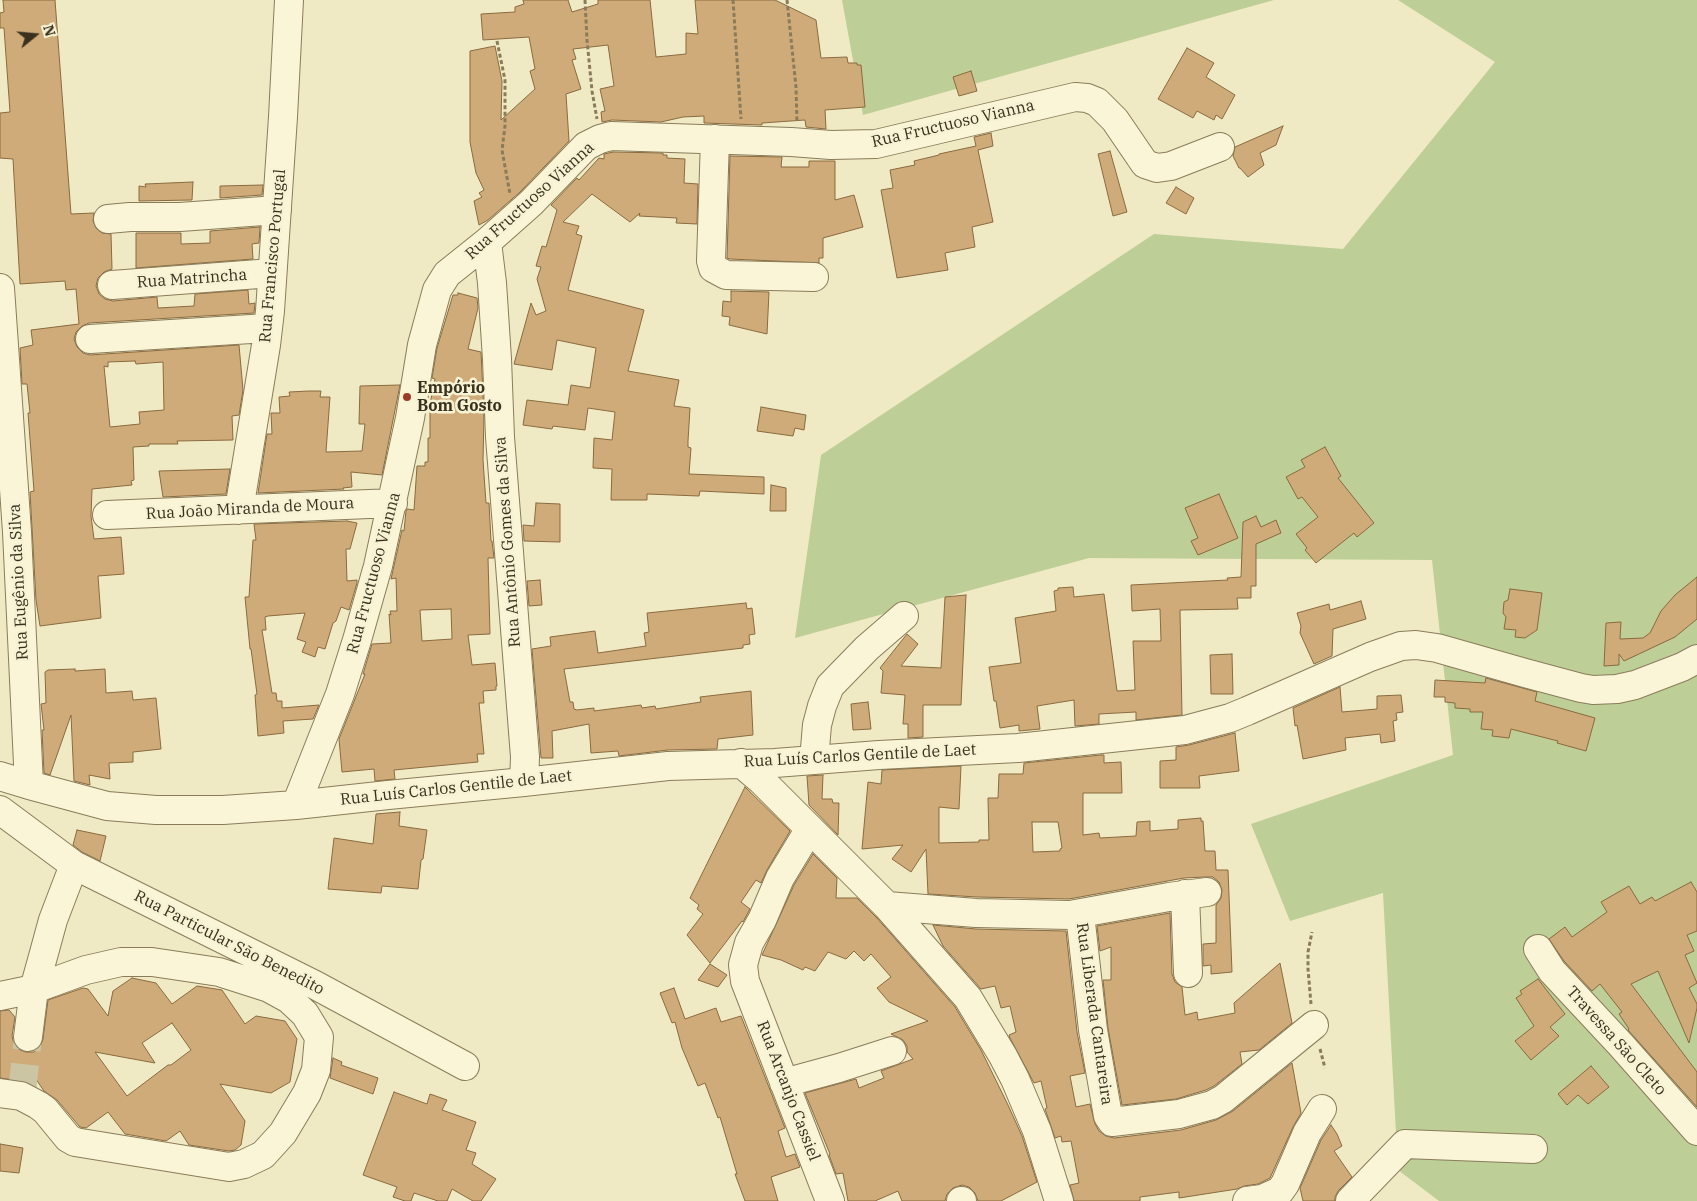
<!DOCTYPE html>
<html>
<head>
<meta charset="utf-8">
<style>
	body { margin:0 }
	#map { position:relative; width:1697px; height:1201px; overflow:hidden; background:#efeac4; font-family:"IBM Plex Serif",serif }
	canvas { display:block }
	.north { position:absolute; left:10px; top:10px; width:50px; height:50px; -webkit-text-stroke:4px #f6f2d4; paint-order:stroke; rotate:73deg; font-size:14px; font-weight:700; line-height:20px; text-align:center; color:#3a301e }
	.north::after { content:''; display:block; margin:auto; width:18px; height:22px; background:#3a301e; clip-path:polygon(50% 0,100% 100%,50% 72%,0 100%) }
</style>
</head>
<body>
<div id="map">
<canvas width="1697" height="1201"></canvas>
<div class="north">N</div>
</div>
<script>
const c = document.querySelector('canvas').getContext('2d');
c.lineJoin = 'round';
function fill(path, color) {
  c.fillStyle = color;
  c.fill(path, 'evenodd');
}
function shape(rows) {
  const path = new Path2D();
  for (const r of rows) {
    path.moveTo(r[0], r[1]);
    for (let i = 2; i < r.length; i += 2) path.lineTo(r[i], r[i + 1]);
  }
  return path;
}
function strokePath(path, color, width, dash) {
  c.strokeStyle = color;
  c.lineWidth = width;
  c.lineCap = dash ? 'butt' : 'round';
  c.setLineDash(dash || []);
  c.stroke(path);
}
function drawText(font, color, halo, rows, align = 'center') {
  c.font = font + ' "IBM Plex Serif",serif';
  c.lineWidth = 5;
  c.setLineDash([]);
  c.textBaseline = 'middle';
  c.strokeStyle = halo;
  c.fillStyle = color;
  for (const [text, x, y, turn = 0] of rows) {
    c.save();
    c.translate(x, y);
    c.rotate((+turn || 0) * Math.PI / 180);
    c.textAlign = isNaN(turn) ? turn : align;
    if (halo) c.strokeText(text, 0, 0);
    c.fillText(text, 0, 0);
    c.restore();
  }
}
fill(shape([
	[842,0,1274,0,863,115],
	[1398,0,1697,0,1697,1201,1439,1201,1398,1170,1383,893,1290,921,1251,824,1453,755,1432,560,1089,558,795,638,821,455,1154,234,1343,249,1495,62]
]), '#bece97');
const building = shape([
	[3,0,55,0,71,214,94,213,93,221,96,228,102,233,111,234,112,269,104,272,98,278,96,286,99,294,105,299,113,301,157,297,158,308,194,306,195,294,248,290,249,304,255,303,254,313,89,323,82,326,76,332,74,339,77,347,83,353,90,355,239,345,243,390,239,415,232,416,233,440,177,441,178,444,149,444,149,446,133,447,134,480,131,481,132,485,92,489,91,516,94,539,121,537,124,574,98,576,101,618,40,626,36,600,30,492,34,491,28,413,30,413,27,384,22,384,20,348,33,345,31,330,79,324,76,289,66,290,65,281,20,284,13,159,0,158,0,113,10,112,4,28,0,28,0,13,4,12,3,0],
	[135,361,136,364,163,362,164,410,139,412,140,424,110,427,104,366,108,367,108,362,135,361],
	[523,0,568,0,572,12,598,4,598,0,650,0,656,57,686,54,686,33,698,34,695,0,775,0,816,20,821,58,847,57,848,63,857,63,857,65,861,65,865,107,825,110,826,129,806,127,805,120,762,123,762,125,704,123,704,116,683,117,661,122,612,120,602,122,601,112,605,111,600,89,614,86,608,45,573,49,576,59,572,60,581,89,566,94,569,141,520,192,488,220,479,225,474,201,482,197,479,193,484,190,476,173,470,142,470,51,495,46,502,81,501,120,535,89,530,71,535,69,529,37,483,40,481,14,515,12,515,7,524,4,523,0],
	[1187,48,1214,63,1206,77,1235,95,1222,119,1216,115,1214,120,1197,111,1193,118,1158,99,1187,48],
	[971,71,977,91,959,96,953,77,971,71],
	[1283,126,1276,145,1260,153,1264,165,1248,177,1240,168,1239,168,1233,156,1235,147,1283,126],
	[991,133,993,146,978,150,993,222,972,227,975,247,945,253,948,270,897,278,881,190,893,188,890,170,915,165,914,161,939,155,939,154,976,146,974,137,991,133],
	[1110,151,1127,212,1113,216,1098,154,1110,151],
	[613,152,663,153,663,155,667,155,667,158,685,159,684,183,698,184,697,224,676,223,677,218,639,216,640,213,630,222,592,194,563,222,579,226,576,234,582,236,568,290,644,310,628,371,679,380,674,406,690,408,688,441,688,447,691,448,689,474,764,477,764,494,700,491,699,496,647,494,647,500,611,500,612,469,593,468,594,438,612,440,615,412,588,408,585,430,553,426,552,429,523,425,527,400,568,405,571,385,590,388,596,348,557,340,552,370,514,364,531,303,536,315,546,311,537,279,541,267,536,266,542,246,546,247,557,210,551,205,577,178,579,180,599,158,604,159,604,154,613,152],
	[730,156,782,157,781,167,809,167,809,161,835,161,835,200,854,195,863,227,823,238,823,258,819,258,819,263,730,259,727,258,730,156],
	[193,182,192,200,139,201,139,186,146,187,145,184,193,182],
	[263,185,262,195,220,198,220,186,263,185],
	[1176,187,1194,198,1186,214,1166,203,1176,187],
	[260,227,259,243,252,244,253,259,136,268,136,233,181,233,181,244,210,243,210,231,260,227],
	[731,291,769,292,767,334,729,325,730,317,722,316,723,301,731,302,731,291],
	[458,293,477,298,478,308,468,349,481,352,484,415,483,460,486,503,489,503,491,541,492,541,494,558,488,558,490,634,468,635,472,665,495,663,497,686,496,686,496,690,483,691,484,703,479,703,484,754,477,754,478,762,394,770,395,779,375,781,374,769,342,772,339,739,365,674,363,674,372,644,391,643,389,614,391,615,390,611,397,611,396,578,391,579,402,530,404,531,406,511,407,509,414,510,417,466,425,466,425,462,428,462,428,438,430,438,430,404,435,379,432,378,437,348,453,295,458,295,458,293],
	[451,609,452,639,422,641,420,610,451,609],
	[400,385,382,475,351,472,352,487,343,488,344,489,258,493,267,434,272,434,271,413,280,413,279,397,290,396,289,392,309,391,321,391,320,397,330,397,326,452,362,451,365,424,359,424,360,386,400,385],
	[761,407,806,415,804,430,795,428,793,436,757,431,761,407],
	[1325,447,1341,476,1338,478,1374,523,1357,537,1354,533,1316,563,1305,550,1307,548,1296,534,1318,517,1302,497,1298,499,1286,477,1305,467,1301,460,1325,447],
	[230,469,226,494,163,497,159,471,230,469],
	[771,485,786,488,786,511,770,511,771,485],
	[1219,494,1238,538,1198,555,1191,541,1198,538,1185,508,1219,494],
	[536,503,560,504,560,542,524,541,523,525,534,526,536,503],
	[1256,516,1261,527,1276,520,1281,533,1256,544,1256,586,1251,586,1251,598,1237,598,1238,609,1180,610,1182,715,1136,720,1136,712,1099,714,1099,724,1075,726,1074,700,1037,706,1040,729,1019,731,1019,725,1000,728,996,701,994,701,989,667,1021,663,1015,618,1056,611,1054,591,1058,590,1058,588,1073,587,1074,597,1104,594,1117,691,1135,690,1133,641,1161,641,1160,609,1132,611,1131,585,1228,580,1227,578,1241,577,1243,522,1256,516],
	[347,521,357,523,350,549,346,549,347,581,357,580,357,583,349,610,341,607,336,621,333,623,325,649,318,647,315,657,302,652,306,642,297,639,305,613,268,616,265,617,266,630,262,630,272,693,276,693,277,701,282,701,282,708,319,705,313,719,283,721,284,733,258,736,255,695,257,694,251,649,250,649,245,597,249,597,253,540,256,540,254,524,347,521],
	[1697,577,1697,619,1675,637,1624,661,1619,654,1619,665,1604,666,1606,623,1621,622,1620,639,1643,638,1650,633,1661,611,1675,595,1697,577],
	[540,580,542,605,529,606,527,581,540,580],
	[1510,589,1542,593,1537,630,1525,638,1515,637,1516,630,1504,629,1506,617,1503,613,1504,602,1508,600,1510,589],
	[966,595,961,705,923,705,923,737,908,738,908,724,903,724,905,695,881,693,883,671,880,668,907,634,918,644,901,666,941,668,945,597,966,595],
	[1361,601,1366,619,1333,629,1332,656,1314,664,1300,633,1301,626,1297,613,1329,604,1330,610,1361,601],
	[746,603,747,609,752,608,755,634,749,635,750,644,743,645,743,648,564,669,570,702,573,702,574,709,577,710,594,708,594,711,641,705,642,708,655,706,656,709,701,702,700,697,751,691,753,735,718,739,717,749,668,750,619,756,618,751,591,753,589,724,552,731,553,758,541,758,532,649,551,646,550,637,595,631,598,653,646,646,644,633,649,632,647,613,746,603],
	[1232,654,1233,694,1211,694,1210,655,1232,654],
	[75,669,75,671,105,669,106,693,132,691,133,700,156,698,161,749,133,752,133,762,109,763,110,779,89,775,90,785,74,781,71,715,50,775,44,773,42,730,44,730,41,704,46,703,45,672,48,670,75,669],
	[1486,678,1537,692,1535,701,1595,718,1586,751,1557,743,1558,741,1511,729,1509,738,1492,736,1493,730,1481,729,1483,712,1470,712,1470,709,1455,708,1455,703,1445,702,1445,697,1434,697,1435,680,1485,683,1486,678],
	[1340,687,1342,712,1377,709,1377,696,1401,695,1403,712,1396,713,1397,720,1393,721,1395,741,1381,743,1380,734,1345,738,1346,750,1303,759,1297,725,1295,726,1293,708,1340,687],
	[868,702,871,729,853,730,851,704,868,702],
	[1235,733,1239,771,1199,776,1200,788,1160,788,1160,761,1176,760,1176,747,1189,745,1235,733],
	[1101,755,1104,755,1104,763,1121,762,1122,793,1083,793,1083,835,1099,833,1100,838,1136,836,1137,822,1150,821,1150,831,1178,829,1178,820,1201,818,1201,821,1203,821,1205,851,1215,851,1216,870,1228,870,1232,972,1211,974,1211,965,1203,966,1203,944,1216,943,1216,905,1221,898,1222,890,1219,882,1213,877,1205,877,1184,878,1069,899,977,897,928,894,926,849,911,872,892,859,903,845,862,849,868,782,881,784,882,770,961,766,959,809,939,807,939,843,979,842,979,840,989,840,988,798,998,798,999,774,1023,774,1024,763,1101,755],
	[1032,822,1058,822,1062,848,1060,849,1060,851,1033,852,1032,822],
	[823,775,822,799,832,799,833,803,839,803,838,835,809,805,807,776,823,775],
	[745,787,790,831,767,870,761,883,756,880,741,902,750,909,743,922,742,921,710,963,687,935,703,914,697,909,699,905,690,898,745,787],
	[400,812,399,826,427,830,423,859,421,860,418,889,382,886,381,893,328,889,334,838,373,844,376,814,400,812],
	[77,830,106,836,100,861,82,852,73,845,77,830],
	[813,854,837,878,836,898,857,898,876,917,955,1007,981,1050,1008,1105,1022,1136,1037,1182,1001,1201,978,1201,975,1193,969,1187,962,1185,953,1188,947,1194,945,1201,902,1201,898,1191,875,1201,848,1201,843,1173,836,1174,829,1155,830,1154,805,1093,856,1079,859,1088,884,1078,881,1071,913,1059,907,1052,907,1046,903,1040,891,1034,928,1021,889,1002,877,988,891,977,871,954,864,961,854,951,846,959,828,952,815,971,805,967,803,970,781,960,762,955,794,885,813,854],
	[1691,882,1697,892,1697,931,1687,935,1694,951,1685,955,1697,983,1689,988,1697,1004,1697,1008,1689,1043,1658,971,1631,984,1697,1072,1697,1107,1628,1030,1629,1029,1619,1014,1622,1012,1600,984,1592,991,1564,961,1549,939,1565,927,1572,937,1607,912,1601,902,1629,886,1640,904,1652,897,1655,901,1691,882],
	[1170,913,1172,974,1175,982,1182,987,1185,1015,1197,1012,1198,1020,1235,1013,1234,1003,1280,963,1292,1023,1259,1050,1240,1052,1242,1064,1214,1086,1206,1090,1176,1099,1122,1105,1108,1028,1103,980,1111,980,1111,947,1100,951,1097,926,1170,913],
	[933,925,976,929,1066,931,1077,1032,1085,1073,1070,1076,1076,1107,1090,1104,1095,1124,1099,1131,1106,1136,1114,1138,1181,1130,1216,1120,1233,1111,1292,1063,1301,1113,1293,1127,1270,1178,1258,1184,1244,1186,1237,1189,1179,1198,1179,1192,1140,1197,1140,1201,1074,1201,1070,1185,1079,1183,1071,1141,1062,1142,1061,1136,1055,1138,1045,1109,1047,1108,1041,1081,1034,1083,1010,1038,1009,1035,1016,1032,1010,1006,1001,1008,995,986,981,989,943,946,933,925],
	[710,964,727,975,718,987,698,980,710,964],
	[132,978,156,983,172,1004,197,986,222,990,245,1024,256,1016,285,1021,297,1039,290,1082,271,1093,220,1084,245,1121,241,1145,235,1150,229,1151,189,1145,180,1131,166,1141,125,1134,108,1112,86,1128,80,1127,57,1100,44,1091,31,1072,29,1082,0,1078,0,1011,9,1010,15,1017,12,1036,14,1044,18,1049,26,1052,34,1052,40,1047,43,1039,48,1000,83,988,88,989,108,1016,113,991,132,978],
	[172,1023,191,1050,171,1065,168,1065,127,1096,95,1052,155,1063,142,1043,172,1023],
	[1538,979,1565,1014,1550,1027,1559,1036,1531,1060,1515,1041,1534,1026,1516,998,1522,994,1520,991,1538,979],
	[674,988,685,1019,716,1008,721,1022,741,1016,785,1128,778,1131,786,1157,795,1154,800,1167,771,1177,778,1201,745,1201,735,1174,737,1174,720,1117,718,1118,705,1083,698,1086,682,1048,675,1022,672,1023,660,993,674,988],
	[333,1058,342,1062,341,1065,378,1078,373,1094,330,1078,333,1058],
	[1591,1066,1609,1087,1588,1104,1578,1095,1567,1105,1558,1094,1591,1066],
	[394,1092,427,1104,430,1094,447,1100,442,1110,476,1122,466,1150,476,1153,472,1164,496,1179,481,1201,473,1201,452,1189,447,1201,438,1201,414,1193,411,1201,405,1201,393,1197,397,1187,363,1175,394,1092],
	[1331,1125,1337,1134,1342,1146,1334,1151,1352,1177,1338,1191,1335,1197,1335,1201,1303,1201,1300,1188,1321,1140,1331,1125],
	[0,1144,23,1148,19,1173,0,1171,0,1144]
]);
fill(building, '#ceab79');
strokePath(building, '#8a6a3f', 1);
strokePath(shape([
	[22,1092,28,1037]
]), '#cbc5a3', 28, [28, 14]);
const minor = shape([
	[715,139,711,261,713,268,726,275,814,277],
	[108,219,130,217,180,217,277,210],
	[487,242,492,283,497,359,500,437,525,757,524,782],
	[112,285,272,273],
	[0,288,17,532,29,785],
	[90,339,267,328],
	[239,510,266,345,270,311,283,117,289,0],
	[107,515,393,503],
	[814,760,817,725,822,706,830,686,867,648,904,616],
	[741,763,761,780,887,906,968,998,1003,1056,1015,1079,1037,1131,1059,1201],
	[0,776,29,785,107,806,156,810,223,810,296,805,388,795,524,782,668,766,775,763,879,755,1018,748,1185,730,1230,718,1247,711,1370,657,1401,646,1416,645,1437,648,1525,673,1581,688,1593,690,1617,689,1635,685,1682,667,1697,659],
	[296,805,340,694,357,640,378,566,410,418,422,345,437,290,447,274,487,242,531,203,586,146,600,139,611,136,791,142,831,145,876,144,1075,97,1087,98,1097,102,1115,120,1145,164,1157,168,1171,166,1220,147],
	[0,810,74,865,315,985,465,1066],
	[809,830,780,878,762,920,749,943,743,965,745,981,830,1201],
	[1185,894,1188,973],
	[887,906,976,913,1070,915,1169,897,1207,892],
	[1080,914,1093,1030,1108,1116,1112,1122,1179,1114,1212,1105,1223,1099,1314,1025],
	[1538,949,1552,971,1621,1045,1697,1131],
	[0,996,34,989,86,970,121,962,152,962,219,972,269,988,289,999,305,1014,319,1037,316,1070,307,1093,283,1133,263,1155,244,1164,229,1167,75,1142,68,1138,45,1110,38,1105,21,1096,0,1093],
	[28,1037,34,989,44,953,53,920,74,865],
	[784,1083,839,1068,892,1051],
	[961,1201,962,1201],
	[1247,1201,1262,1199,1280,1191,1285,1184,1307,1133,1322,1109],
	[1350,1201,1405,1144,1533,1149]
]);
strokePath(minor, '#8a7c5a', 30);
strokePath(shape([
	[585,0,587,40,592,91,597,119],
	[733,0,741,119],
	[787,0,796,87,797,122],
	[497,41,505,80,505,126,502,150,510,194],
	[1311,1004,1308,969,1308,952,1312,932],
	[1320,1049,1325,1068]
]), '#8a7c5a', 3, [4, 2.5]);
strokePath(minor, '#faf5d7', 28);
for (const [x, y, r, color] of [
	[407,397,5,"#9b3b28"]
]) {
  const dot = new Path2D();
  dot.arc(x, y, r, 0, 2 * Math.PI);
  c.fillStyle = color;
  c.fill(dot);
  strokePath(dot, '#f6f2d4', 2);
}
drawText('16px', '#3a301e', '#f6f2d4', [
	["Rua Fructuoso Vianna",953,124,-13],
	["Rua Fructuoso Vianna",530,201,-42],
	["Rua Francisco Portugal",273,256,-85],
	["Rua Matrincha",192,279,-4],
	["Rua João Miranda de Moura",250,509,-3],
	["Rua Antônio Gomes da Silva",508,542,-94],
	["Rua Fructuoso Vianna",374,573,-75],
	["Rua Eugênio da Silva",19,582,-93],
	["Rua Luís Carlos Gentile de Laet",860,756,-3],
	["Rua Luís Carlos Gentile de Laet",456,788,-6],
	["Rua Particular São Benedito",229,943,27],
	["Rua Liberada Cantareira",1094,1014,82],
	["Travessa São Cleto",1616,1041,48],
	["Rua Arcanjo Cassiel",788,1091,69]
]);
drawText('bold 16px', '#3a301e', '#f6f2d4', [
	["Empório",417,388],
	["Bom Gosto",417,406]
], 'left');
</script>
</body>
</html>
